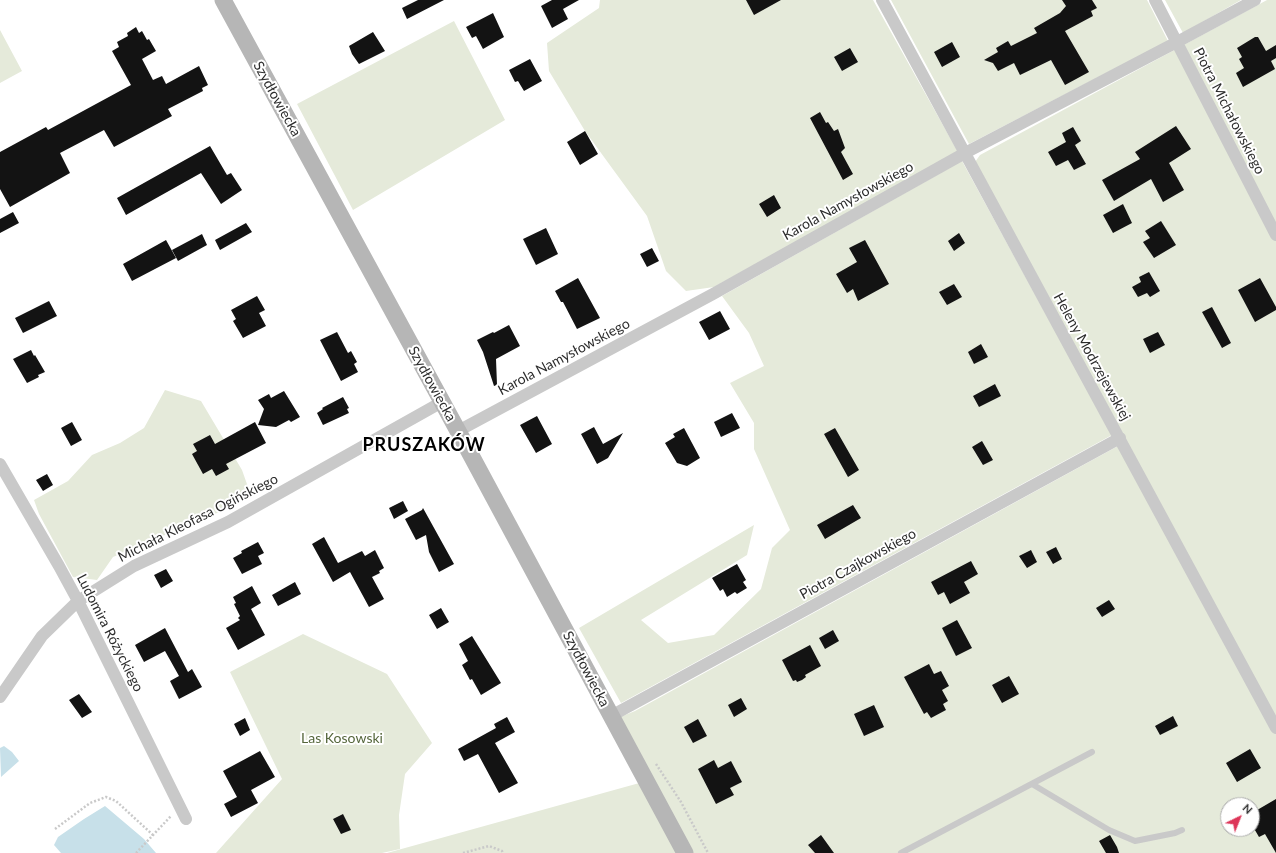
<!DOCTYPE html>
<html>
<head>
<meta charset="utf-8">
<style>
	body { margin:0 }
	#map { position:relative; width:1276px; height:853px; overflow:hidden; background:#fff; font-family:Lato,sans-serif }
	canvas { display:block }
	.north { position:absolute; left:1220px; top:797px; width:40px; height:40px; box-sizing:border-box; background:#fff; border:1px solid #ababab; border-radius:50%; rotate:43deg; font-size:11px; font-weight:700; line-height:16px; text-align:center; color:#2c2c2c }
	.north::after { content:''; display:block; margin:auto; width:14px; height:18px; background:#dd3558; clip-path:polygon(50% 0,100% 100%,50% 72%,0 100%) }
</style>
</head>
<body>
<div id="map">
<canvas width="1276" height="853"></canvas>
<div class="north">N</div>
</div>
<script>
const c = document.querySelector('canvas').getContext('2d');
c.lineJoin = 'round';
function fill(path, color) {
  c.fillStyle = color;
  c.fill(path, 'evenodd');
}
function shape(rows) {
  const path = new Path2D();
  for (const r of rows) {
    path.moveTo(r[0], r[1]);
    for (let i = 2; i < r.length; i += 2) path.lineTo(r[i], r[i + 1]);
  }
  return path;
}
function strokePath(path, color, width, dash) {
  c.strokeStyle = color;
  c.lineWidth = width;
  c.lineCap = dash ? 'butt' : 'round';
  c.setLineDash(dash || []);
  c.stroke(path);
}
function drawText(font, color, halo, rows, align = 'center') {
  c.font = font + ' Lato,sans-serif';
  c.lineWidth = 4;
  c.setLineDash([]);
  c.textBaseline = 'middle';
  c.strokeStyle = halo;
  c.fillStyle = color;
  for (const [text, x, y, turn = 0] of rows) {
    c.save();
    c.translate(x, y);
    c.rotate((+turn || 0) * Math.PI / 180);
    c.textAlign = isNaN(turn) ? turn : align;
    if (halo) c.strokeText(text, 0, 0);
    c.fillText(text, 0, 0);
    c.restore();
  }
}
fill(shape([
	[600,0,873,0,958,152,714,287,686,291,666,271,647,216,585,131,549,71,547,43,599,8],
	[891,0,1147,0,1168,41,969,144],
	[1165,0,1241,0,1183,33],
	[1267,0,1276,0,1276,853,387,853,643,782,610,721,635,711,1118,446,975,162,980,155],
	[1228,805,1252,805,1252,829,1228,829],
	[454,21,505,120,353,210,297,104],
	[0,30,22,71,0,83],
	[962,161,1112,435,621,703,579,628,754,525,747,555,641,620,668,643,714,635,761,589,772,548,790,530,754,449,754,423,730,383,764,366,749,333,722,296],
	[165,390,201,401,242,470,248,487,236,505,113,557,97,580,73,577,39,514,34,500,68,481,92,455,120,443,144,428],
	[303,634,387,674,432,743,405,774,399,815,400,849,382,853,216,853,282,779,230,672]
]), '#e5eada');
fill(shape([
	[4,746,12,752,19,761,1,777,0,748],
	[105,806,144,839,156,853,61,853,54,845,58,837,84,819]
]), '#c7e0e9');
fill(shape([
	[418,0,444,0,407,19,402,8],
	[552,0,579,0,563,9,568,19,552,28,541,6],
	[746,0,781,0,754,15],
	[1062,0,1092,0,1097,8,1091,11,1093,16,1065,31,1089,72,1065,85,1051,60,1020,75,1014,63,998,71,993,63,984,60,998,52,996,48,1008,41,1011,46,1037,33,1034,28,1060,13,1066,6],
	[493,13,504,37,483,49,476,36,472,38,466,27],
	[136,27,139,33,142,31,147,40,149,39,156,51,142,59,153,80,162,76,166,84,199,66,208,85,202,88,203,91,168,109,172,116,114,147,104,130,60,153,70,173,10,207,0,189,0,152,46,127,48,130,131,85,112,51,119,47,117,42,128,36,127,33],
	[373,32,385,51,359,64,352,54,349,46],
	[1255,37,1258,37,1266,51,1276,45,1276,58,1271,61,1275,69,1243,87,1236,73,1244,68,1239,59,1242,57,1237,48],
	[952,42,960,57,942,67,934,52],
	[850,48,858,62,842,71,834,57],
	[530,59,542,81,524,91,518,81,515,82,509,70],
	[820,112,826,123,828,122,834,131,838,129,845,148,841,152,853,174,843,180,810,118],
	[1176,126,1191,149,1169,163,1184,190,1163,202,1151,179,1114,201,1102,180,1140,159,1135,152],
	[1073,127,1081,141,1075,145,1086,164,1074,170,1068,160,1056,166,1048,152,1066,142,1062,133],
	[585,131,598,154,580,165,567,142],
	[210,146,227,175,231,173,242,190,221,204,201,173,126,215,117,198],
	[774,195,781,208,767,217,759,204],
	[1123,204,1132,223,1113,233,1103,215],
	[13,212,19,223,0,233,0,219],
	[1161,221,1176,245,1154,258,1143,242,1150,238,1145,231],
	[246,223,252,232,220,250,215,240],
	[546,228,558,254,536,265,523,239],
	[959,233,965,243,954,251,948,241],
	[202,234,207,245,178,261,172,250],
	[166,240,176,258,132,281,123,264],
	[865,240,889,284,858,301,853,289,847,293,836,274,857,262,849,248],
	[652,248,659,261,647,267,640,254],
	[1149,272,1160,291,1150,297,1147,293,1138,297,1132,287,1141,282,1139,277],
	[578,278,600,318,577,329,563,302,561,302,555,291],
	[1260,278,1276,307,1276,310,1255,322,1238,290],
	[954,284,962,297,947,305,939,292],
	[257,296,265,310,259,313,266,326,243,338,233,321,236,319,231,310],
	[49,301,57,316,23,333,15,318],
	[1212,307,1231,343,1222,348,1202,312],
	[720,311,730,329,709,340,699,322],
	[509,325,520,346,496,359,497,385,494,386,483,352,477,340,493,332,494,333],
	[337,332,348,353,351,351,357,362,354,364,358,372,341,381,320,340],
	[1158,332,1165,345,1150,353,1143,339],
	[981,344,988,357,974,364,968,352],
	[31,350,34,356,35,355,45,372,38,375,39,377,27,383,13,359],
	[995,384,1001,396,979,407,973,396],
	[284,391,300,417,291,422,289,420,276,427,258,425,264,409,258,400,269,394,271,398],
	[343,397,349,408,347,409,349,413,323,425,317,413,323,409,322,408],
	[732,413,740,428,721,437,714,422],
	[537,416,552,444,536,453,520,425],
	[72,422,82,440,71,446,61,428],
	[255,422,266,443,226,464,229,469,216,476,212,469,203,474,192,454,197,451,193,444,210,435,215,444],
	[594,427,603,444,623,433,608,458,597,464,581,434],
	[684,428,700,458,687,466,677,463,665,443,675,437,673,434],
	[835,428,859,470,848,477,824,434],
	[982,441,993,460,983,465,972,447],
	[47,474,53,485,43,491,36,480],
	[403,501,408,511,394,519,389,508],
	[853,505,861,518,825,539,817,525],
	[423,508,454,564,439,572,429,552,426,535,416,540,405,519,422,510],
	[324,537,338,563,362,551,365,556,375,550,384,568,379,571,380,573,372,577,384,599,369,607,350,572,333,582,312,544],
	[258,542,264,553,258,556,262,564,242,574,233,558,242,553,241,551],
	[1056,547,1062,559,1053,564,1046,552],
	[1031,550,1037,562,1027,568,1019,556],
	[971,561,978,574,964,582,970,593,950,604,944,592,938,595,931,582],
	[737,564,746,580,743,582,747,588,737,594,735,592,727,597,723,589,720,591,712,578],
	[166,569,173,581,161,588,154,575],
	[295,582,301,594,278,606,272,595],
	[252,586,261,603,251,609,265,635,238,650,226,628,240,620,238,618,240,616,234,604,236,603,233,597],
	[1109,600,1115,609,1102,617,1096,608],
	[441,608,449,622,437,629,429,615],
	[957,620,972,648,956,656,942,628],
	[165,628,188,672,192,669,202,687,179,699,170,681,179,676,165,651,144,662,135,645],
	[833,630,839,641,825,649,819,638],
	[472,636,501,683,481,695,472,679,470,680,462,665,468,661,459,644],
	[810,645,821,666,805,675,806,677,802,680,797,682,796,680,793,681,782,660],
	[929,664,934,674,941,671,949,686,942,690,948,701,943,704,946,710,931,718,927,712,924,714,904,677],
	[1009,676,1019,694,1002,703,992,685],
	[79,694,92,712,82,718,69,700],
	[741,698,747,709,734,717,728,705],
	[874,705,884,727,864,736,854,714],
	[1173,716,1178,726,1160,735,1155,726],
	[507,717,515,732,495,743,518,783,499,793,478,754,464,761,458,749,496,728,494,724],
	[245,718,250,730,240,736,234,724],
	[698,719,707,736,693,743,684,727],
	[1250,749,1261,768,1237,782,1226,763],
	[260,751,275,777,251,790,258,803,231,817,224,804,237,797,223,771],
	[714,760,718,768,731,761,742,782,730,788,734,795,716,804,698,769],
	[1276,799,1276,853,1265,834,1259,837,1252,825,1252,813],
	[343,814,351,830,341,834,333,819],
	[821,835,834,853,815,853,808,845],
	[1110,835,1117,847,1119,853,1106,853,1099,841]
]), '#131313');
strokePath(shape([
	[656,764,681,802,708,853],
	[55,829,90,803,106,797,116,801,153,835],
	[136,853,171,816],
	[463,853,489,846,502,851,503,853]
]), '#c9c9c9', 2.5, [2, 2]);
strokePath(shape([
	[1032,784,1109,830,1135,841,1175,833,1182,830],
	[901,853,1092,752]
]), '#c9c9c9', 6);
strokePath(shape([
	[882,0,1276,728],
	[1155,0,1276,235],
	[458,431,713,294,965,153,1177,42,1255,0],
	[0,464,59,566,78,601,186,819],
	[0,697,42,636,78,601,134,566,228,522,442,402],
	[611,716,1120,438]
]), '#c9c9c9', 12);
strokePath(shape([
	[223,0,458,431,685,853]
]), '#b6b6b6', 17);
drawText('14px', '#2c2c2c', '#fff', [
	["Szydłowiecka",277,99,61],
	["Piotra Michałowskiego",1229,111,63],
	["Karola Namysłowskiego",848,201,-29],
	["Karola Namysłowskiego",564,357,-28],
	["Heleny Modrzejewskiej",1092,357,61],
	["Szydłowiecka",432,384,61],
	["Michała Kleofasa Ogińskiego",198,518,-27],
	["Piotra Czajkowskiego",858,564,-29],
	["Ludomira Różyckiego",110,633,63],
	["Szydłowiecka",586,669,62]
]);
drawText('14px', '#55663c', '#fff', [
	["Las Kosowski",342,738]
]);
c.letterSpacing = '1px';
drawText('bold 18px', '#000', '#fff', [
	["PRUSZAKÓW",424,445]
]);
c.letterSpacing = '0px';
</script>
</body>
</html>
